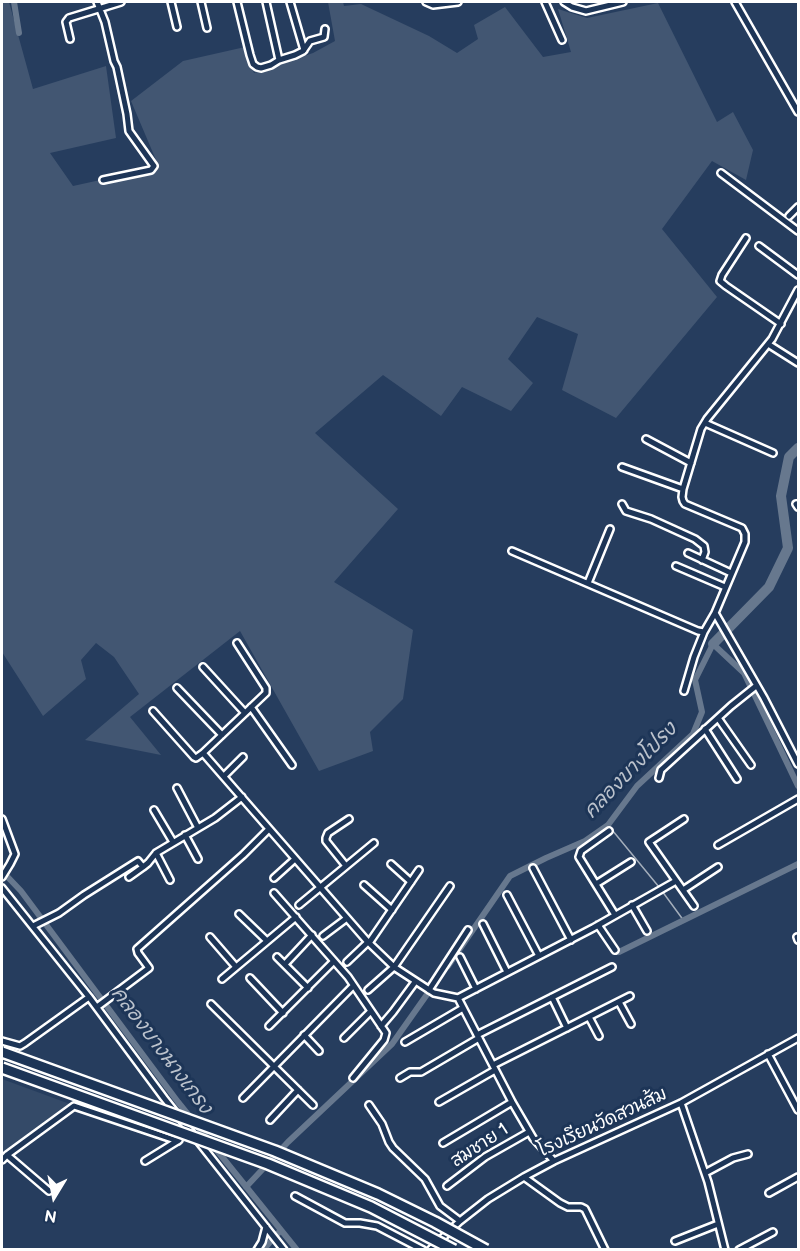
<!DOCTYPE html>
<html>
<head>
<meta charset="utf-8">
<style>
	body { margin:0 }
	#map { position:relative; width:800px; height:1251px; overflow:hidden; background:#263d5e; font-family:"Balsamiq Sans",sans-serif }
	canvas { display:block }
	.frame { position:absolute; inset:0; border:3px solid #fff; pointer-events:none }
	.north { position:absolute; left:24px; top:1167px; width:60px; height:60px; -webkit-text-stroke:4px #1d3557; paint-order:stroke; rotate:190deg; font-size:16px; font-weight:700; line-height:24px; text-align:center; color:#fff }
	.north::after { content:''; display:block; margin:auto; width:21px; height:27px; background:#fff; clip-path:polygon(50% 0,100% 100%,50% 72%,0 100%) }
</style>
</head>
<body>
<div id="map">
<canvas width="800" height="1251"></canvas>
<div class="frame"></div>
<div class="north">N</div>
</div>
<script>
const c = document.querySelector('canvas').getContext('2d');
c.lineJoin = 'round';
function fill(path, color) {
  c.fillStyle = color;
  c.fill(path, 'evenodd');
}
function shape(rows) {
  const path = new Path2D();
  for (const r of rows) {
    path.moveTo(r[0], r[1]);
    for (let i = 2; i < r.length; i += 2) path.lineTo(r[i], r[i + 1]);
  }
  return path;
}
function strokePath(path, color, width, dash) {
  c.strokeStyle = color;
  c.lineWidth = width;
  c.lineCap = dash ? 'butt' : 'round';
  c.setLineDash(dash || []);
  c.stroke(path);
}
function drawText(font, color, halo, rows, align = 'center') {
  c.font = font + ' "Balsamiq Sans","Playpen Sans Thai",sans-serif';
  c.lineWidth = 6;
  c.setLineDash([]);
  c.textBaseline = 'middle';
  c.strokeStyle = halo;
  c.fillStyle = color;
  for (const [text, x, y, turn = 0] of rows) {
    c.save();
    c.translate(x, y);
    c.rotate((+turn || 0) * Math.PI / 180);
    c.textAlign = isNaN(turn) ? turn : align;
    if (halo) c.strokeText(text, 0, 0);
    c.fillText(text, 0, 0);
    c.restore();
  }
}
fill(shape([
	[2,1079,70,1104,2,1162]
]), '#344a68');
fill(shape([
	[2,2,9,2,33,89,106,66,116,138,50,153,73,186,159,167,131,101,183,61,245,47,254,73,313,53,335,41,328,2,343,2,344,6,361,4,429,36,457,53,478,39,474,25,505,7,543,57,571,52,558,9,587,18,658,3,717,122,733,112,753,150,746,180,712,161,662,229,717,297,616,418,562,390,578,334,537,317,508,359,533,383,511,411,462,387,441,416,383,375,315,433,398,509,334,582,413,630,403,699,370,732,373,751,319,771,240,631,130,717,161,755,85,740,139,694,114,657,96,643,81,660,86,679,43,716,2,652]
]), '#425672');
strokePath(shape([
	[608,825,659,887],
	[662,891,684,921]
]), '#a4aebb', 1.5);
strokePath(shape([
	[14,2,19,33],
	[2,871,21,891,178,1102,297,1250],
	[619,952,798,864],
	[448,966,510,876,546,858,585,841,608,825,637,786,693,734,702,712,695,680,713,644,744,673,798,786],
	[246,1187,288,1142,392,1044,433,986],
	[263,1250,281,1230]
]), '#67788e', 6);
strokePath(shape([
	[713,644,769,587,788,548,781,496,789,457,798,448]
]), '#67788e', 10);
const street = shape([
	[97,2,105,22,114,61,117,67,127,114,129,131,154,166,151,170,103,180],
	[171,2,177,27],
	[201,2,207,28],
	[237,2,250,55,253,64,257,67,261,68,271,65,279,60,295,55,303,51,310,41,324,37,325,29],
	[266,2,279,60],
	[290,2,304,50],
	[426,2,433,5,458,2],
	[545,2,562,40],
	[564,2,572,7,586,11,623,2],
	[735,2,798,112],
	[70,39,66,22,69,18,121,2],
	[721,173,798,231],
	[789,216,798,207],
	[746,238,722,275,720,281,726,286,781,324],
	[759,246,798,275],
	[798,290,772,339,707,419,701,429,683,489,682,497,683,501,685,504,742,528,745,534,745,542,715,613,764,698,798,764],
	[768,344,798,363],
	[705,423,773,453],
	[646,439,691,463],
	[622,467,683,489],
	[622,504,626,511,651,519,695,539,704,546,705,552,702,560],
	[796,504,798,507],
	[512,551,698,631,704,632,715,613],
	[688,553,731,573],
	[676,566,725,587],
	[588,583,610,529],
	[237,643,266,688,266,693,203,753,367,941,394,967,434,993,458,998,512,1102,533,1138,554,1161],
	[203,667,245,713],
	[177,688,222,735],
	[684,691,694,657,704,632],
	[251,707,292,765],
	[153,711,194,757,196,758,203,753],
	[718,718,751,765],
	[705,729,737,779],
	[224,776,243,757],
	[659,778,661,770,731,706,756,686],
	[177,788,198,828],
	[154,810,173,842],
	[2,819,15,854,10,864,2,877],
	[684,819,649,842,694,906],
	[609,831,581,851,579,857,615,915],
	[185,835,198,859],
	[718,845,798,799],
	[156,853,170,880],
	[391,864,411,882],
	[346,866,326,841,326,838,328,833,349,819],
	[533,868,571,940],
	[129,877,143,867],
	[274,878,295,859],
	[596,884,631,862],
	[364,885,392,910],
	[2,888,89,997,164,1098,284,1250],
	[683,890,718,867],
	[274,893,348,977,386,1033,384,1040,353,1078],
	[507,895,539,956],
	[299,905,374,843],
	[632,905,647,931],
	[239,914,267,941],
	[483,924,507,972],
	[598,925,615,950],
	[33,926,59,913,84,895,138,861,143,867,148,863,156,853,215,818,242,797],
	[323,936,347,918],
	[210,937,236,967],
	[797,937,798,940],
	[369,943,419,870],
	[277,957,308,988],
	[460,957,476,989],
	[347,962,368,942],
	[285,964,312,935],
	[250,978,283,1013],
	[222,979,296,917],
	[368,990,394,967,450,886],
	[429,990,468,930],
	[552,997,567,1028],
	[458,998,593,928,676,881],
	[619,1002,631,1024],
	[211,1004,313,1105],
	[97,1007,149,968,138,953,137,949,243,855,269,829],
	[589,1017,599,1036],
	[269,1026,334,961],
	[381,1026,393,1012,415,982],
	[304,1035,319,1051],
	[477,1035,612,967],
	[344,1038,371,1011],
	[2,1041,20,1046,25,1043,89,997],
	[405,1042,463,1008],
	[768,1054,798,1110],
	[493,1065,630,996],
	[400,1078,410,1072,421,1072,479,1038],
	[243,1098,353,986],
	[439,1102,495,1070],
	[681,1103,708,1182,725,1250],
	[369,1105,382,1124,389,1142,393,1148,425,1179,440,1206,460,1221],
	[270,1120,298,1090],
	[443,1143,512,1102],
	[7,1155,49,1191],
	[2,1160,7,1155,74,1106,178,1141],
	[145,1161,179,1140],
	[705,1173,733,1158,748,1154],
	[524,1177,560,1203,568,1207,581,1207,585,1209,605,1250],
	[447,1186,485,1157,529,1132],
	[769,1193,798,1177],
	[295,1196,345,1223,360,1223,377,1226,423,1250],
	[675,1241,718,1224],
	[257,1250,262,1242,266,1227],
	[430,1250,460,1221,488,1199,524,1177,554,1161,681,1103,798,1038],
	[739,1250,773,1232]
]);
strokePath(street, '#fff', 10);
strokePath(street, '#1d3557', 5);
const highwayBridge = shape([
	[2,1052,275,1151,378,1194,435,1222,486,1250],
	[2,1068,268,1164,371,1207,454,1250]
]);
strokePath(highwayBridge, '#fff', 14, []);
strokePath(highwayBridge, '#1d3557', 9);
drawText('18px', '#fff', '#1d3557', [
	["โรงเรียนวัดสวนส้ม",603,1123,-25],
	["สมชาย 1",480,1146,-33]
]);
drawText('italic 20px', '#bbc2cc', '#1d3557', [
	["คลองบางโปรง",631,771,-46],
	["คลองบางนางเกรง",161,1051,53]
]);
</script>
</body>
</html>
